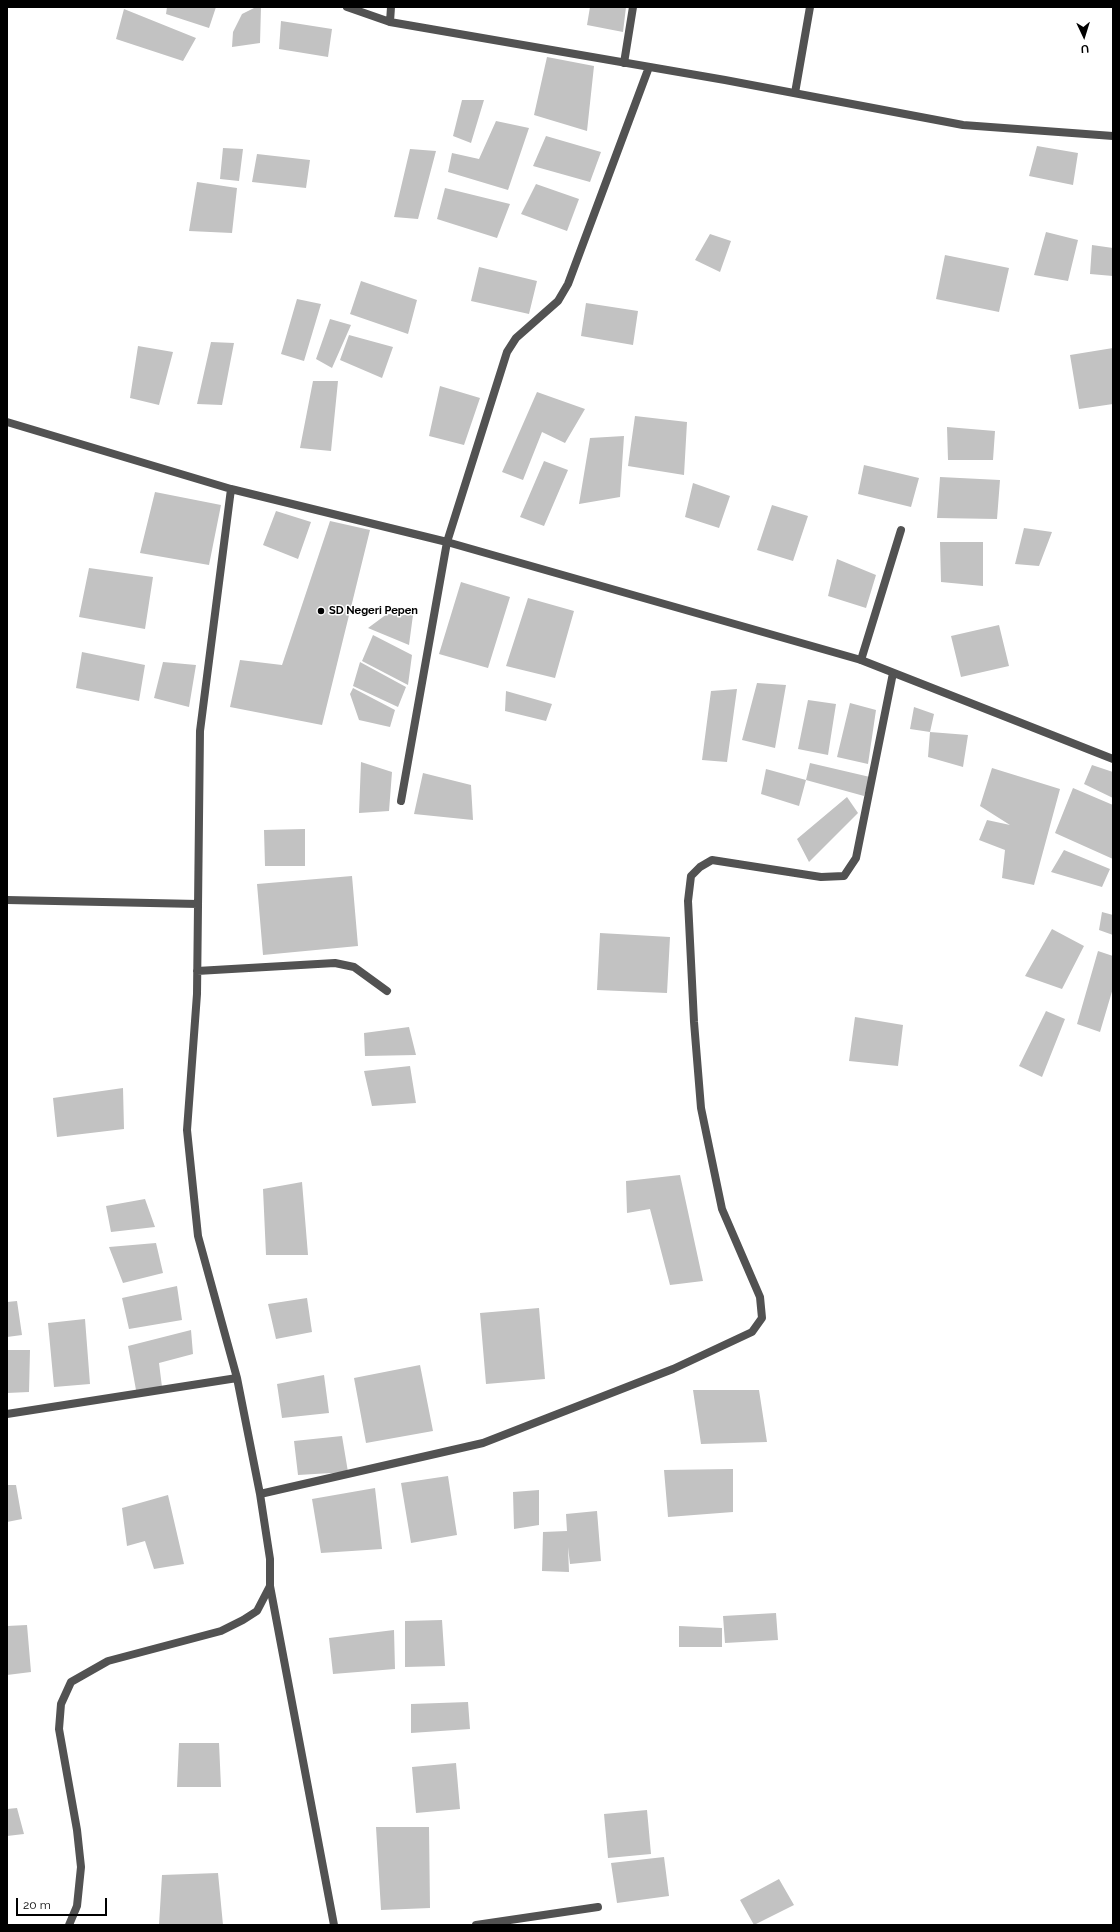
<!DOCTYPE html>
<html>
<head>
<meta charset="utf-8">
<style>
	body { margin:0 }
	#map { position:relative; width:1120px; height:1932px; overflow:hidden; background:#fff; font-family:Raleway,sans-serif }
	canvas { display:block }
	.frame { position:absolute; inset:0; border:8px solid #000; pointer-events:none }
	.north { position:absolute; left:1064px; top:16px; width:40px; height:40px; -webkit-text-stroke:3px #fff; paint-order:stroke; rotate:176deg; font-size:11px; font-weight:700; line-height:16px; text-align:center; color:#000 }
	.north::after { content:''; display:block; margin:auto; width:14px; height:18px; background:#000; clip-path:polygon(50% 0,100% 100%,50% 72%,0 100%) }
	.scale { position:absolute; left:16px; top:1898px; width:91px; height:18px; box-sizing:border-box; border:2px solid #000; border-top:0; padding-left:5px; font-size:12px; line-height:14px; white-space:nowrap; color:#000; -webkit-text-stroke:3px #fff; paint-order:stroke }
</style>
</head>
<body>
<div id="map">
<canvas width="1120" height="1932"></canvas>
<div class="frame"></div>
<div class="north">U</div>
<div class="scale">20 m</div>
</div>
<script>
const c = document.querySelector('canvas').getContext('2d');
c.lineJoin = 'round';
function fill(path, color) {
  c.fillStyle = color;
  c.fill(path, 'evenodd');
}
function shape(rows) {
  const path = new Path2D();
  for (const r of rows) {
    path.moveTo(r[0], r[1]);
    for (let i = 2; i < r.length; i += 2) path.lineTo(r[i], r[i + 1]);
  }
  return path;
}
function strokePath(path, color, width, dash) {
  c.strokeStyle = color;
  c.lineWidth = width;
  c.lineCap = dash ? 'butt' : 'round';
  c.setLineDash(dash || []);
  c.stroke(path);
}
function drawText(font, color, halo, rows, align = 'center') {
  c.font = font + ' Raleway,sans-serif';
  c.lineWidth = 3;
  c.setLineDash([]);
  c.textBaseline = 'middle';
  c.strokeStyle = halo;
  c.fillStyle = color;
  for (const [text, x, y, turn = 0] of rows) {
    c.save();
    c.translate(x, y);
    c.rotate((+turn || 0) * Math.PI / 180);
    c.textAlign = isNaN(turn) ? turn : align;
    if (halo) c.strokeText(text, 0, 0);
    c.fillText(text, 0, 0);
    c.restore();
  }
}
fill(shape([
	[167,7,216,7,209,28,166,14],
	[256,7,261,7,260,43,232,47,233,32,242,14],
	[590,7,626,7,623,32,587,25],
	[124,9,196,38,183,61,116,39],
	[281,21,332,29,328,57,279,49],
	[547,57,594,66,587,131,534,115],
	[462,100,484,100,471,143,453,136],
	[496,121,529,128,508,190,448,172,452,153,479,159],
	[546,136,601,152,590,182,533,166],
	[1037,146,1078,153,1073,185,1029,176],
	[223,148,243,149,239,181,220,179],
	[410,149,436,151,418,219,394,217],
	[257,154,310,160,306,188,252,182],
	[197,182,237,188,232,233,189,231],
	[536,184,579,199,567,231,521,214],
	[445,188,510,204,497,238,437,219],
	[1046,232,1078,240,1068,281,1034,275],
	[710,234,731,241,720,272,695,260],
	[1092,245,1113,248,1113,276,1090,274],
	[945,255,1009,268,999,312,936,299],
	[479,267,537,281,529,314,471,301],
	[361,281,417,300,408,334,350,314],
	[297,299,321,304,304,361,281,354],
	[586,303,638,311,633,345,581,336],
	[330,319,351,325,332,368,316,359],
	[349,335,393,347,382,378,340,360],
	[211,342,234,343,222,405,197,404],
	[138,346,173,352,159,405,130,398],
	[1113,348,1113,404,1079,409,1070,355],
	[313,381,338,381,331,451,300,448],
	[440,386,480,398,464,445,429,436],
	[537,392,585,409,565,443,542,432,523,480,502,472],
	[635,416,687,422,684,475,628,466],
	[947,427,995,431,993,460,948,460],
	[624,436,620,497,579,504,590,438],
	[544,461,568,470,544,526,520,517],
	[864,465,919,478,911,507,858,494],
	[940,477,1000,480,997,519,937,518],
	[693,483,730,496,719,528,685,517],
	[155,492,221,505,209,565,140,553],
	[772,505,808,516,793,561,757,550],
	[276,511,311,522,298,559,263,545],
	[330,521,370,530,322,725,230,707,240,660,282,665],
	[1024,528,1052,532,1039,566,1015,564],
	[940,542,983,542,983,586,941,582],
	[837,559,876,575,866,608,828,596],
	[89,568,153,577,145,629,79,617],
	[461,582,510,597,488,668,439,654],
	[528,598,574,611,555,678,506,666],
	[387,614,413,615,409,645,368,628],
	[999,625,1009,666,961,677,951,636],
	[373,635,412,655,408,685,362,661],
	[82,652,145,665,139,701,76,688],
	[163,662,196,665,189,707,154,698],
	[360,662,406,687,398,707,353,686],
	[757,683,786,685,775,748,742,740],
	[353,688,395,710,390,727,359,720,350,694],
	[737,689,727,762,702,760,711,691],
	[506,691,552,704,546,721,505,711],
	[808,700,836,704,828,755,798,749],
	[850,703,876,710,868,764,837,757],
	[914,707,934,714,930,732,968,735,963,767,928,757,930,732,910,729],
	[361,762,392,772,389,811,359,813],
	[810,763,870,777,864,796,806,780],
	[1092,765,1113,772,1113,798,1084,784],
	[992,768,1060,789,1034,885,1002,878,1005,850,979,840,987,820,1010,825,980,806],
	[766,769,806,780,799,806,761,794],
	[423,773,471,785,473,820,414,814],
	[1073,788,1113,805,1113,859,1055,833],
	[847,797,858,813,809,862,797,839],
	[305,829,305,866,265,866,264,830],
	[1064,850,1110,869,1102,887,1051,872],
	[352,876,358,946,263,955,257,884],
	[1102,912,1113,915,1113,935,1099,930],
	[1052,929,1084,946,1062,989,1025,976],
	[600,933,670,937,667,993,597,990],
	[1098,951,1113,956,1113,988,1100,1032,1077,1024],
	[1046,1011,1065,1019,1042,1077,1019,1066],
	[855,1017,903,1025,898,1066,849,1061],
	[409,1027,416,1055,365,1056,364,1033],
	[410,1066,416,1103,372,1106,364,1071],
	[123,1088,124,1129,57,1137,53,1098],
	[680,1175,703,1281,670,1285,650,1209,627,1213,626,1181],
	[302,1182,308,1255,266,1255,263,1189],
	[145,1199,155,1227,111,1232,106,1206],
	[156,1243,163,1273,123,1283,109,1247],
	[177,1286,182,1320,129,1329,122,1298],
	[307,1298,312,1332,276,1339,268,1304],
	[17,1301,22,1335,7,1337,7,1302],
	[539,1308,545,1379,486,1384,480,1313],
	[85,1319,90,1384,54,1387,48,1323],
	[191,1330,193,1354,159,1363,162,1387,136,1390,128,1346],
	[7,1350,30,1350,29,1392,7,1393],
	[420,1365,433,1431,366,1443,354,1378],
	[324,1375,329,1413,282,1418,277,1384],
	[693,1390,759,1390,767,1442,701,1444],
	[342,1436,348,1472,298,1475,294,1441],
	[733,1469,733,1512,668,1517,664,1470],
	[448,1476,457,1535,411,1543,401,1483],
	[7,1485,16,1485,22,1519,7,1522],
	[375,1488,382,1549,321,1553,312,1499],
	[539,1490,539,1525,514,1529,513,1492],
	[168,1495,184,1564,154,1569,145,1541,127,1546,122,1508],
	[597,1511,601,1561,570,1564,568,1547,569,1572,542,1571,543,1532,567,1531,566,1514],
	[776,1613,778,1640,725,1643,723,1616],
	[442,1620,445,1666,405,1667,405,1621],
	[27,1625,31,1672,7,1675,7,1626],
	[679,1626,722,1628,722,1647,679,1647],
	[394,1630,395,1669,333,1674,329,1638],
	[468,1702,470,1729,411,1733,411,1704],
	[179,1743,219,1743,221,1787,177,1787],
	[456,1763,460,1809,416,1813,412,1767],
	[17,1808,24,1834,7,1836,7,1809],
	[647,1810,651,1854,608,1858,604,1814],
	[376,1827,429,1827,430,1908,381,1910],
	[664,1857,669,1896,617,1903,611,1863],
	[218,1873,223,1925,159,1925,162,1875],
	[779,1879,794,1905,754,1925,740,1900]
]), '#c2c2c2');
strokePath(shape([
	[624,63,633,7],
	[861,660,901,530]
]), '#525252', 8);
strokePath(shape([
	[347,7,390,22,725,80,963,125,1113,136],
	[390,22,391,7],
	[795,93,810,7],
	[7,422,231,489,447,542,861,660,1113,759],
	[401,801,447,542,507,352,516,338,558,301,568,284,649,67],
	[7,900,198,904],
	[197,971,335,963,354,967,387,991],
	[7,1414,237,1378],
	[260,1494,483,1443,673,1369,752,1332,762,1318,760,1297,722,1209,701,1108,694,1022,688,901,691,876,700,867,712,860,821,877,844,876,856,858,893,673],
	[270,1586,334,1925],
	[69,1925,77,1906,81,1867,77,1830,59,1729,61,1704,71,1682,108,1661,221,1631,243,1620,257,1611,270,1586,270,1559,260,1494,237,1378,198,1236,187,1130,197,994,200,731,231,489],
	[476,1925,598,1907]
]), '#525252', 8);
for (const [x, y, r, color] of [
	[321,611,4,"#000"]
]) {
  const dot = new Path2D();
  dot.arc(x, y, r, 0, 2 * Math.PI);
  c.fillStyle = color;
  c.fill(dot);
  strokePath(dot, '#fff', 1.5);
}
drawText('bold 11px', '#000', '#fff', [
	["SD Negeri Pepen",329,611]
], 'left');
</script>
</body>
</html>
